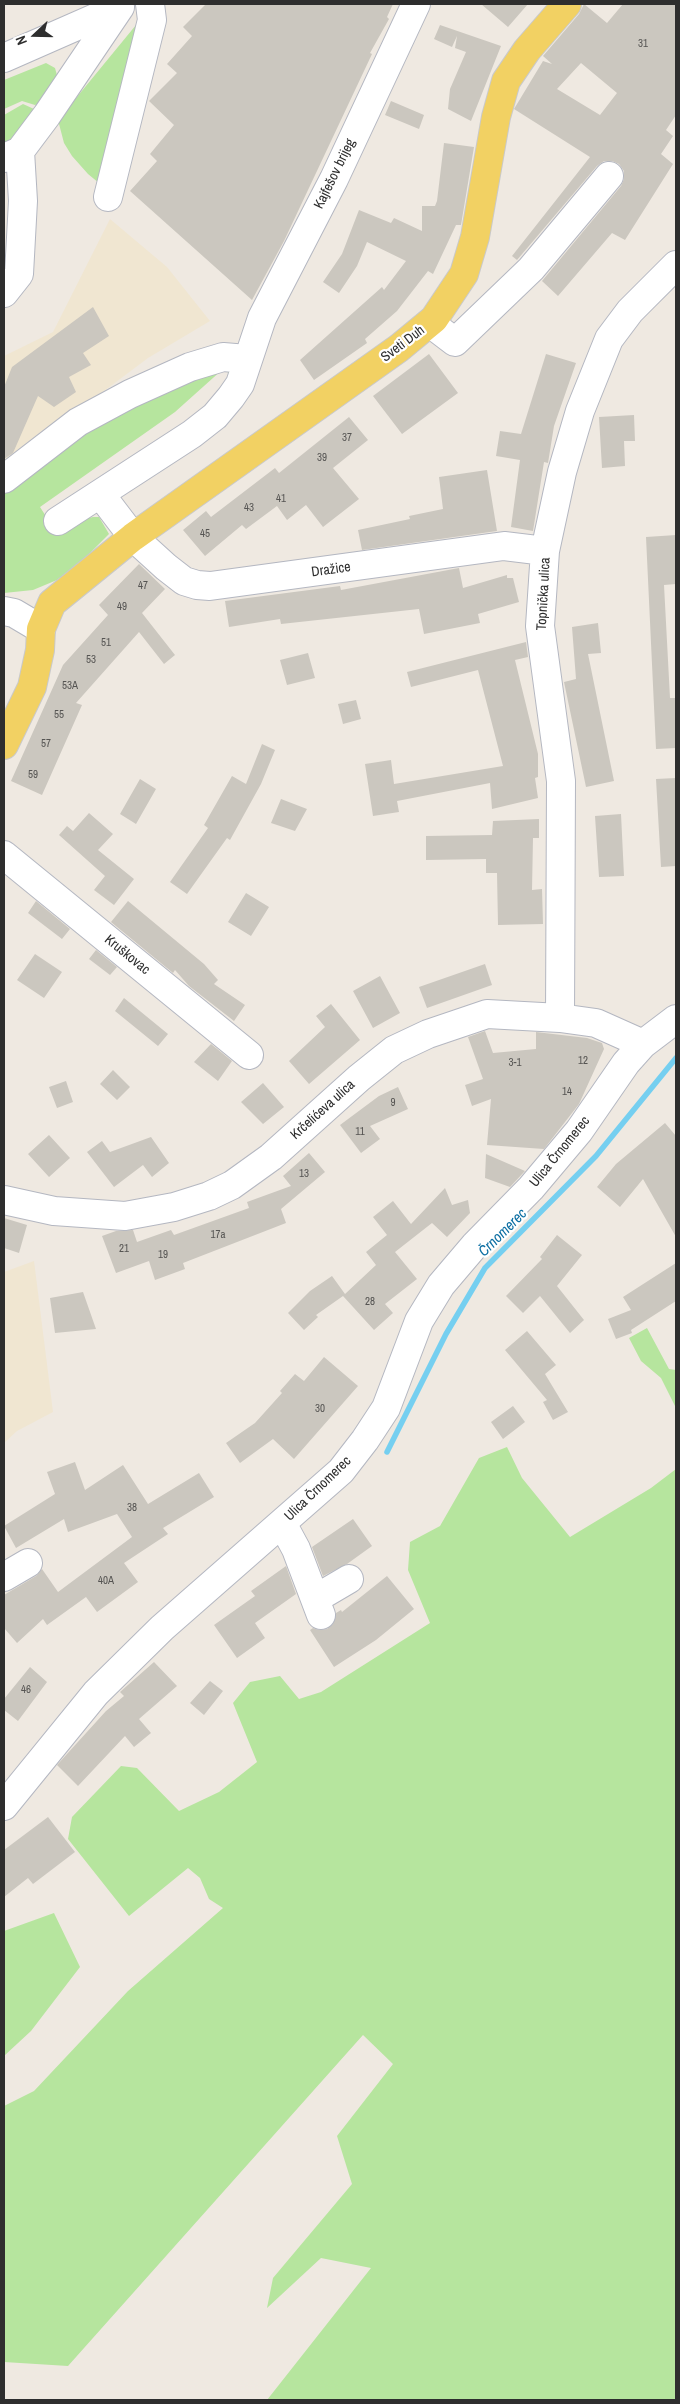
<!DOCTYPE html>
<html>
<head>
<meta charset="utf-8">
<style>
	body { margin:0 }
	#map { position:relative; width:680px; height:2404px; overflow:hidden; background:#efe9e1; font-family:"Archivo Narrow",sans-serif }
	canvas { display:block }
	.frame { position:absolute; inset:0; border:5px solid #2e2e2e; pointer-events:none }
	.north { position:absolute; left:10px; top:10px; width:50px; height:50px; -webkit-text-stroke:4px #fff; paint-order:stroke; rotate:249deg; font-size:14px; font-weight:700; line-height:20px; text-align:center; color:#2e2e2e }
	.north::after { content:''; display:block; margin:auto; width:18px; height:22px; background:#2e2e2e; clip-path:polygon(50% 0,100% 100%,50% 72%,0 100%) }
</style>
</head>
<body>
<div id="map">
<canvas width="680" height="2404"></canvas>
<div class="frame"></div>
<div class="north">N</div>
</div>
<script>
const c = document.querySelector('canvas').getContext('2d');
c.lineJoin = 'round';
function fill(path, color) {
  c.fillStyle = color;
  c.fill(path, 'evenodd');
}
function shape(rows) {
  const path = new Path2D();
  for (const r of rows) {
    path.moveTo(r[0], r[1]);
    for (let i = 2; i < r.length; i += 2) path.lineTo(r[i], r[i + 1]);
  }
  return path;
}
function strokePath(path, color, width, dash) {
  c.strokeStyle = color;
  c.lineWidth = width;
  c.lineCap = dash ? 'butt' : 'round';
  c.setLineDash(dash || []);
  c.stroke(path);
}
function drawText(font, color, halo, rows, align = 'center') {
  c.font = font + ' "Archivo Narrow",sans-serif';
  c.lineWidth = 4.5;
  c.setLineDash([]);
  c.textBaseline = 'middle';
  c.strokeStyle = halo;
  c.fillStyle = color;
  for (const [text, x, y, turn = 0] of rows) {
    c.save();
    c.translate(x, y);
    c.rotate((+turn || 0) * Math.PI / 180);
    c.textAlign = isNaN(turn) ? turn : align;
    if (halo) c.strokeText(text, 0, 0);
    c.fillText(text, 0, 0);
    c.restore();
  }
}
fill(shape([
	[110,219,167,267,210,321,148,358,4,466,4,356,53,332],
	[34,1261,53,1412,17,1431,4,1443,4,1272]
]), '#f0e6d1');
fill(shape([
	[136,25,141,30,105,188,88,174,72,156,64,143,58,120],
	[46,63,55,68,58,79,40,103,35,105,22,101,4,109,4,80],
	[23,104,34,109,12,142,4,147,4,115],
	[228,361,232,375,223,369,175,412,40,507,58,535,81,520,93,517,99,517,109,534,81,562,57,580,33,590,4,593,4,485,66,438],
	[647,1328,669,1369,676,1370,676,1408,661,1378,641,1361,629,1338],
	[507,1447,522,1478,570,1537,651,1488,676,1469,676,2400,267,2400,371,2268,321,2258,267,2308,273,2278,352,2184,337,2136,393,2064,363,2035,68,2366,4,2362,4,2106,34,2091,128,1991,223,1908,209,1899,200,1878,188,1868,129,1916,68,1839,72,1817,121,1766,137,1768,179,1811,219,1792,257,1762,233,1703,250,1682,280,1676,299,1699,321,1692,430,1623,408,1570,410,1542,440,1526,479,1458],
	[54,1913,80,1967,31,2031,4,2056,4,1931]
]), '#b6e59e');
strokePath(shape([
	[387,1452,446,1334,485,1268,596,1156,676,1058]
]), '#75cff0', 5.5);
fill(shape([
	[206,4,393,4,387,17,389,19,370,53,372,54,284,241,252,300,130,191,157,161,150,154,174,125,149,101,177,73,167,64,192,36,183,27],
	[481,4,528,4,508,27],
	[584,4,607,23,623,4,676,4,676,115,666,130,673,136,661,154,673,164,625,240,612,233,558,296,542,281,621,186,624,179,624,171,619,164,612,161,604,161,597,166,517,260,512,256,590,157,514,109,543,61,552,64,543,56,579,14],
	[581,63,617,93,600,115,557,89],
	[440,25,501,46,471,121,448,109,450,89,466,52,455,48,457,36,452,47,434,39],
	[391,101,424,115,419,129,385,115],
	[444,143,474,147,461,225,456,225,433,274,428,271,397,311,365,339,367,343,314,380,300,360,382,287,384,290,406,261,367,242,357,266,339,293,323,282,342,254,359,210,391,223,394,218,422,231,422,206,435,206,437,201],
	[93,307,109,336,83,353,91,365,69,377,76,392,54,407,38,396,13,453,4,459,4,387,12,367],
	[429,354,458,393,402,434,373,396],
	[546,354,576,363,554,426,548,463,544,462,533,531,511,527,520,460,496,456,500,431,521,434],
	[634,415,635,441,624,441,625,466,602,468,599,417],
	[349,417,368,440,333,468,359,499,323,527,306,505,287,520,277,506,246,529,242,525,205,556,183,530,206,511,211,517,275,468,279,473],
	[487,470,497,531,362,550,358,530,410,519,409,516,443,509,439,477],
	[676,535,676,584,664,585,670,698,676,698,676,748,656,749,646,537],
	[139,564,165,589,142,613,175,655,164,664,139,632,76,703,82,705,42,795,11,781,63,665,108,615,99,605],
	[459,568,463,588,507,575,507,578,513,578,519,602,478,614,480,623,424,634,419,609,281,624,280,619,229,627,225,601,340,586,341,590],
	[598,623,601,653,588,654,614,781,586,787,564,682,576,679,572,627],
	[526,642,528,657,515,660,538,754,538,777,535,778,538,798,492,809,490,783,397,801,399,812,373,816,365,764,391,760,394,784,503,766,478,670,411,687,407,672],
	[308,653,315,678,287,685,280,660],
	[356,700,361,719,343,724,338,704],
	[262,744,275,750,261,784,230,840,227,838,187,894,170,882,208,828,204,825,232,776,246,784],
	[676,778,676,866,661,867,656,779],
	[140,779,156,789,136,824,120,814],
	[281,799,307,809,295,831,271,823],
	[89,813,113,834,98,850,134,879,114,905,94,890,105,876,59,835,67,826,73,831],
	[621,814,624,876,599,877,595,816],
	[539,819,539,838,533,838,532,890,542,889,543,924,498,925,497,873,486,873,486,859,426,860,426,836,492,835,493,821],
	[246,893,269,907,251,936,228,922],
	[36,901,70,929,62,939,28,913],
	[128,901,204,964,218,980,214,984,245,1005,234,1021,189,986,175,970,173,973,111,922],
	[96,950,117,967,110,975,89,959],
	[35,954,62,972,44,998,17,980],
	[485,964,492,985,427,1008,419,987],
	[380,976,400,1013,373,1028,353,991],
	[124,998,168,1034,158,1046,115,1011],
	[331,1004,360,1040,309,1084,289,1061,325,1027,316,1016],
	[485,1031,493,1053,536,1049,536,1032,587,1038,602,1043,604,1049,579,1104,544,1149,487,1145,491,1099,472,1106,465,1085,483,1079,468,1037],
	[211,1044,232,1061,218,1081,194,1062],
	[113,1070,130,1087,117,1100,100,1084],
	[66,1081,73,1102,57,1108,49,1087],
	[263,1083,284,1107,263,1124,241,1102],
	[398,1087,408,1109,370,1126,380,1139,361,1153,340,1125,379,1096],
	[665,1123,676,1136,676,1237,643,1179,620,1207,597,1187,616,1164],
	[49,1135,70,1158,49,1177,28,1154],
	[151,1137,169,1163,152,1177,143,1165,114,1187,87,1152,102,1141,110,1152],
	[309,1153,325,1172,281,1209,286,1223,183,1263,185,1269,155,1280,149,1261,116,1273,102,1236,116,1231,133,1230,137,1242,171,1230,174,1235,249,1208,247,1202,291,1186,283,1176],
	[486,1154,525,1171,510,1187,485,1178],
	[445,1188,452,1205,468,1200,470,1213,447,1237,432,1223,395,1252,417,1279,385,1304,393,1313,374,1330,343,1296,316,1315,318,1317,304,1330,288,1313,310,1291,332,1276,345,1294,376,1265,366,1252,387,1235,373,1217,393,1201,411,1224],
	[4,1218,27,1225,19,1253,4,1248],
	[557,1235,582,1255,557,1286,584,1320,570,1333,540,1296,523,1313,506,1296,542,1259,540,1257],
	[676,1263,676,1301,631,1330,632,1333,616,1339,608,1319,631,1310,623,1297],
	[83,1292,96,1329,55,1333,50,1298],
	[527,1331,556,1365,545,1374,568,1412,553,1420,543,1402,547,1400,505,1350],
	[324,1357,358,1386,294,1459,273,1439,240,1463,226,1443,255,1423,282,1393,280,1391,295,1374,304,1381],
	[513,1406,525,1422,503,1439,491,1422],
	[75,1462,85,1490,123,1465,148,1504,199,1473,214,1497,163,1528,168,1534,124,1563,138,1582,97,1612,86,1597,47,1625,43,1619,17,1643,4,1628,4,1595,36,1576,42,1569,58,1592,132,1537,117,1514,68,1532,64,1519,16,1548,4,1526,55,1494,47,1472],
	[353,1519,372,1546,347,1564,323,1576,312,1547],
	[286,1566,296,1594,255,1623,265,1638,237,1658,214,1625,255,1596,251,1591],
	[387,1576,414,1609,376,1640,334,1667,310,1630,313,1628,319,1630,327,1629,333,1624,336,1613,341,1610,342,1612],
	[154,1662,177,1686,139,1719,151,1733,134,1747,125,1736,78,1786,57,1765,106,1711,124,1696,120,1692],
	[30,1667,47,1682,18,1721,4,1710,4,1699],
	[210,1681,223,1691,204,1715,190,1703],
	[48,1817,75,1852,33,1884,28,1878,4,1897,4,1850]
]), '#cbc7bf');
const minor = shape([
	[4,58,120,7],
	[4,158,20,151,47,115,120,7],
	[108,197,152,20,150,4],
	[4,293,19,274,23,201,20,151],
	[430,323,455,342,531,269,609,176],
	[4,479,78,422,130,394,190,367,223,357,247,359],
	[101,495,133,537,166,567,184,581,197,585,210,586,504,546,545,551],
	[58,521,192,434,215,416,231,397,240,384,262,318,334,179,416,4],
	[4,611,14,613,41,629],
	[4,855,249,1055],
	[560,1018,561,781,540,626,545,551,562,472,580,411,609,339,630,311,676,265],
	[4,1200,54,1211,125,1216,174,1207,209,1196,232,1185,271,1157,359,1078,394,1050,428,1034,487,1014,560,1018,596,1023,643,1044],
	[282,1523,296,1549,321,1615],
	[4,1577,28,1563],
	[315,1599,349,1579],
	[4,1806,96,1693,162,1628,341,1471,365,1440,386,1408,419,1321,441,1285,475,1245,531,1188,579,1131,626,1063,643,1044,676,1019]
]);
const major = shape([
	[4,745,32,687,40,650,41,629,52,603,133,537,399,348,434,319,464,274,475,237,496,117,506,81,527,50,567,4]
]);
strokePath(minor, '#b4b7c1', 30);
strokePath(major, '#c9c9c9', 30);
strokePath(minor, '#fff', 28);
strokePath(major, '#f2d163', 28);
drawText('11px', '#555452', null, [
	["31",643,44],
	["37",347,438],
	["39",322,458],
	["41",281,499],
	["43",249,508],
	["45",205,534],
	["47",143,586],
	["49",122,607],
	["51",106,643],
	["53",91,660],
	["53A",70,686],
	["55",59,715],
	["57",46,744],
	["59",33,775],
	["12",583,1061],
	["3-1",515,1063],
	["14",567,1092],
	["9",393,1103],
	["11",360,1132],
	["13",304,1174],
	["17a",218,1235],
	["21",124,1249],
	["19",163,1255],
	["28",370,1302],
	["30",320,1409],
	["38",132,1508],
	["40A",106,1581],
	["46",26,1690]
]);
drawText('14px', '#2e2e2e', '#fff', [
	["Kajfešov brijeg",335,174,-64],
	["Sveti Duh",403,344,-37],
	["Dražice",331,570,-8],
	["Topnička ulica",544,594,-87],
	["Kruškovac",127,955,39],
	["Krčelićeva ulica",323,1110,-42],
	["Ulica Črnomerec",560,1152,-51],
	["Ulica Črnomerec",318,1489,-44]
]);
drawText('italic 15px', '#0d6fa3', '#fff', [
	["Črnomerec",503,1233,-45]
]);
</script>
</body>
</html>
